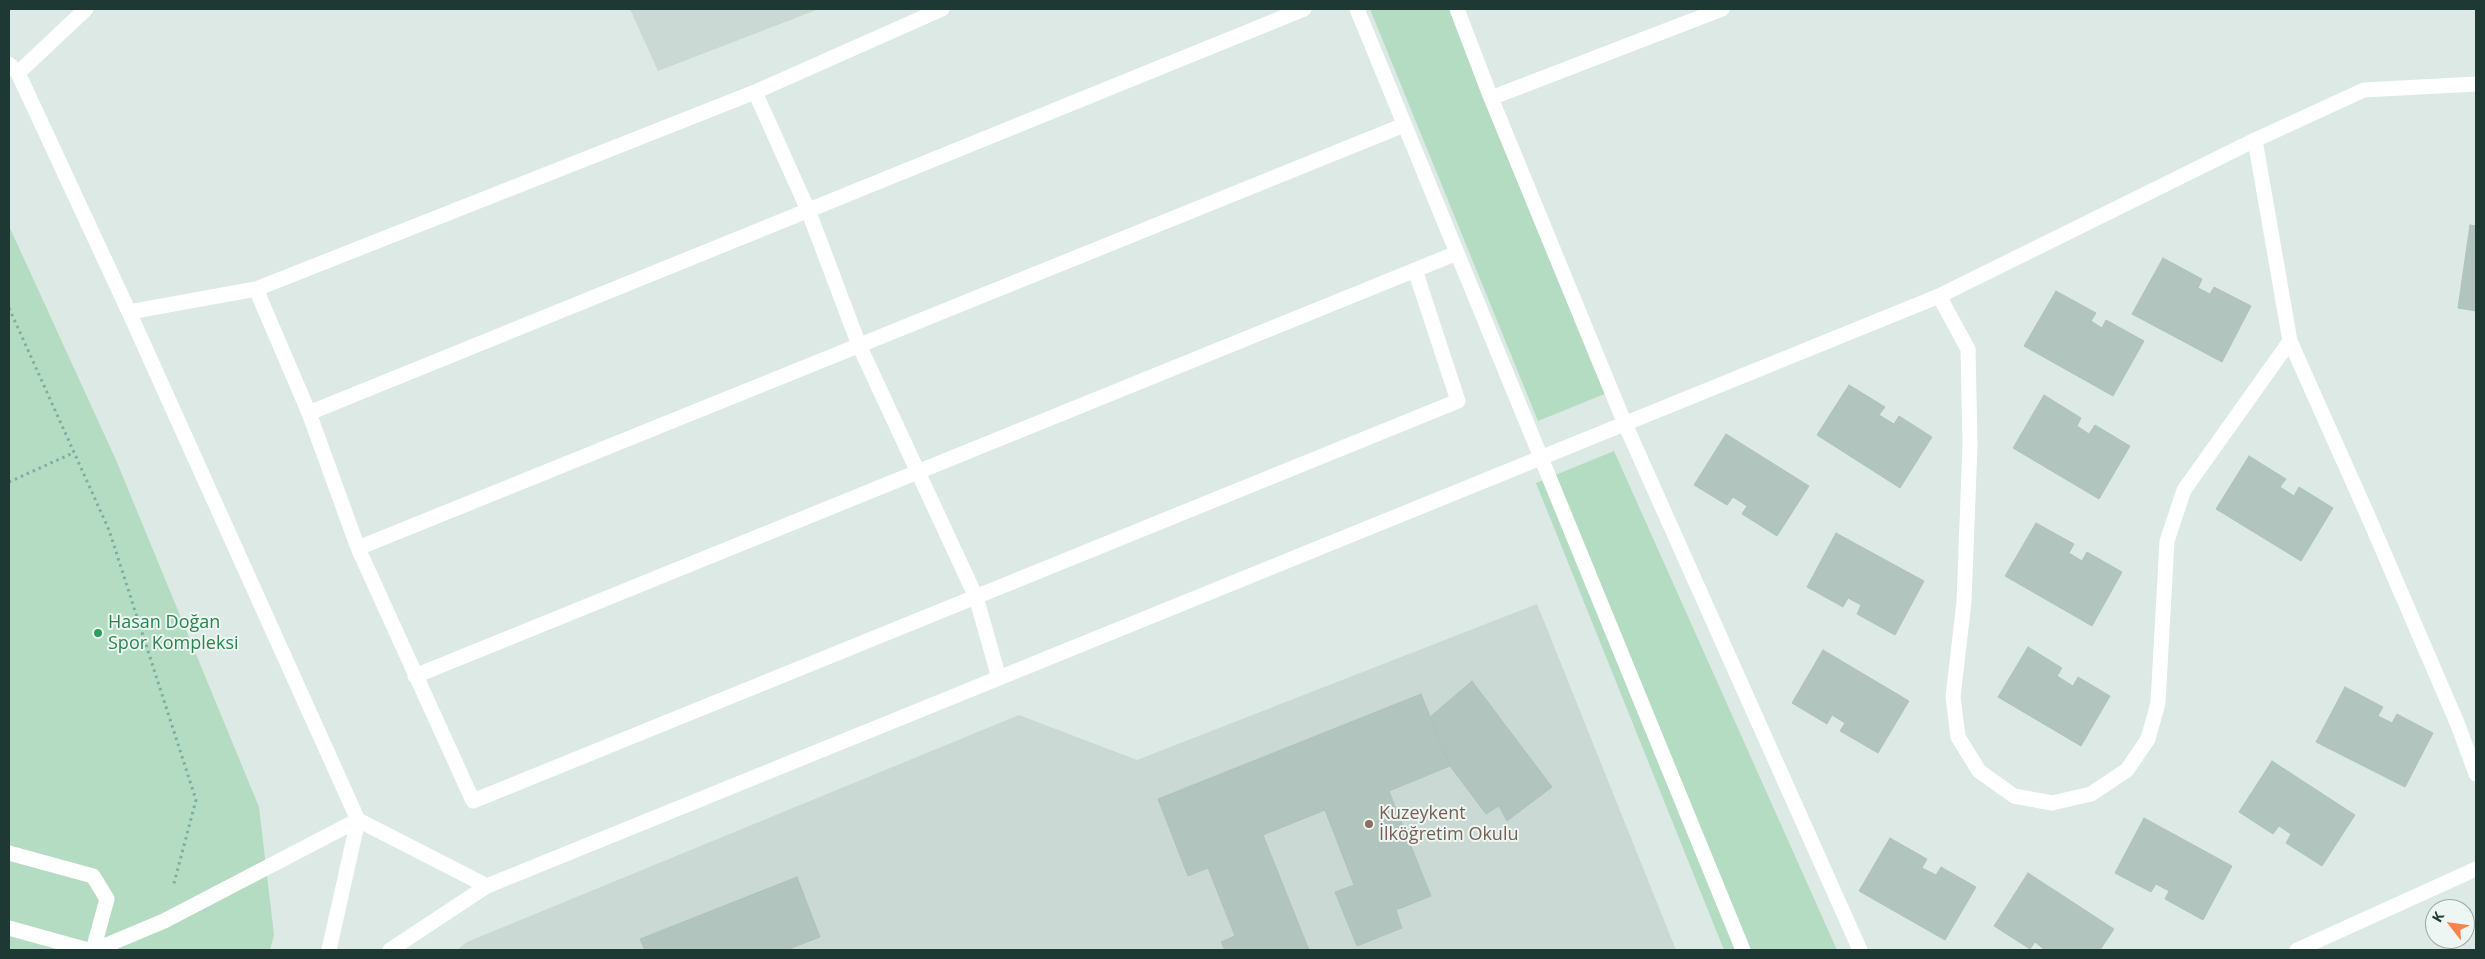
<!DOCTYPE html>
<html>
<head>
<meta charset="utf-8">
<style>
	body { margin:0 }
	#map { position:relative; width:2485px; height:959px; overflow:hidden; background:#dce9e5; font-family:"Open Sans",sans-serif }
	canvas { display:block }
	.frame { position:absolute; inset:0; border:10px solid #1e3934; pointer-events:none }
	.north { position:absolute; left:2425px; top:899px; width:50px; height:50px; box-sizing:border-box; background:#edf6f2; border:1px solid #9aaaa6; border-radius:50%; rotate:300deg; font-size:14px; font-weight:700; line-height:20px; text-align:center; color:#1e3934 }
	.north::after { content:''; display:block; margin:auto; width:18px; height:22px; background:#f8844c; clip-path:polygon(50% 0,100% 100%,50% 72%,0 100%) }
</style>
</head>
<body>
<div id="map">
<canvas width="2485" height="959"></canvas>
<div class="frame"></div>
<div class="north">K</div>
</div>
<script>
const c = document.querySelector('canvas').getContext('2d');
c.lineJoin = 'round';
function fill(path, color) {
  c.fillStyle = color;
  c.fill(path, 'evenodd');
}
function shape(rows) {
  const path = new Path2D();
  for (const r of rows) {
    path.moveTo(r[0], r[1]);
    for (let i = 2; i < r.length; i += 2) path.lineTo(r[i], r[i + 1]);
  }
  return path;
}
function strokePath(path, color, width, dash) {
  c.strokeStyle = color;
  c.lineWidth = width;
  c.lineCap = dash ? 'butt' : 'round';
  c.setLineDash(dash || []);
  c.stroke(path);
}
function drawText(font, color, halo, rows, align = 'center') {
  c.font = font + ' "Open Sans",sans-serif';
  c.lineWidth = 4;
  c.setLineDash([]);
  c.textBaseline = 'middle';
  c.strokeStyle = halo;
  c.fillStyle = color;
  for (const [text, x, y, turn = 0] of rows) {
    c.save();
    c.translate(x, y);
    c.rotate((+turn || 0) * Math.PI / 180);
    c.textAlign = isNaN(turn) ? turn : align;
    if (halo) c.strokeText(text, 0, 0);
    c.fillText(text, 0, 0);
    c.restore();
  }
}
fill(shape([
	[630,9,819,9,658,71],
	[1537,604,1676,950,457,950,467,942,1019,715,1137,760]
]), '#cbd9d4');
fill(shape([
	[1370,9,1457,9,1612,391,1538,421],
	[9,226,116,460,259,807,274,935,270,950,9,950],
	[1614,451,1837,950,1724,950,1536,483]
]), '#b4dcc2');
const building = shape([
	[2470,225,2476,226,2476,311,2458,308,2470,225],
	[2163,258,2202,279,2198,288,2210,294,2214,287,2251,306,2222,362,2132,314,2163,258],
	[2056,291,2096,313,2091,321,2102,328,2106,320,2144,341,2113,396,2024,346,2056,291],
	[1849,385,1885,407,1879,415,1894,424,1899,416,1932,437,1900,488,1817,435,1849,385],
	[2044,395,2081,418,2077,426,2089,434,2095,425,2130,446,2099,499,2013,448,2044,395],
	[1726,434,1809,486,1777,536,1742,514,1747,506,1733,497,1727,505,1694,485,1726,434],
	[2249,456,2286,479,2280,487,2294,496,2299,487,2333,508,2301,561,2216,509,2249,456],
	[2036,523,2074,544,2069,553,2082,561,2087,552,2122,572,2092,626,2005,576,2036,523],
	[1836,533,1924,581,1895,635,1857,614,1861,605,1848,598,1843,607,1807,587,1836,533],
	[2028,647,2062,668,2057,676,2073,686,2078,677,2110,696,2081,746,1998,697,2028,647],
	[1823,650,1909,701,1878,753,1840,731,1845,723,1832,715,1827,724,1792,703,1823,650],
	[1472,681,1552,787,1507,821,1499,806,1486,814,1450,766,1430,717,1472,681],
	[2345,687,2383,707,2378,716,2392,723,2397,714,2433,733,2405,787,2316,742,2345,687],
	[1421,694,1450,766,1389,791,1431,896,1396,910,1402,928,1357,946,1335,892,1354,885,1325,810,1263,835,1309,950,1225,950,1221,942,1235,936,1208,868,1188,876,1158,799,1421,694],
	[2272,761,2355,815,2322,866,2286,843,2291,834,2279,826,2273,834,2239,812,2272,761],
	[2144,818,2232,866,2203,920,2165,899,2169,891,2156,884,2151,892,2115,873,2144,818],
	[1890,838,1927,859,1922,868,1936,875,1941,867,1976,887,1945,940,1859,891,1890,838],
	[2028,873,2114,929,2100,950,2045,950,2035,942,2030,949,1994,926,2028,873],
	[797,877,820,937,786,950,645,950,640,939,797,877]
]);
fill(building, '#b2c4be');
strokePath(building, '#afc3bc', 1);
strokePath(shape([
	[9,308,109,530,196,800,173,887],
	[9,482,73,453]
]), '#7bafa3', 3, [2.5, 4]);
strokePath(shape([
	[9,853,93,876,107,899,93,950],
	[9,928,88,950],
	[95,950,164,921,358,820]
]), '#fff', 15);
strokePath(shape([
	[1357,9,1743,950],
	[1457,9,1491,98,1625,424,1860,950],
	[18,73,86,9],
	[755,92,808,210,859,345,976,597,999,678],
	[1491,98,1722,9],
	[2255,140,2290,341,2368,516,2458,725,2476,774],
	[256,289,309,413,358,548,473,801,1458,401,1415,270],
	[1939,296,1968,349,1970,445,1964,602,1953,697,1958,737,1979,771,2014,796,2052,803,2091,794,2127,770,2148,739,2158,703,2167,541,2184,490,2290,341],
	[129,312,256,289,755,92,942,9],
	[309,413,1304,9],
	[358,548,1404,125],
	[415,676,1457,253],
	[358,820,487,886],
	[390,950,487,886,1939,296,2255,140,2364,90,2476,84],
	[2297,950,2476,869]
]), '#fff', 15);
strokePath(shape([
	[9,64,18,73,129,312,358,820,329,950]
]), '#fff', 15);
for (const [x, y, r, color] of [
	[98,633,5,"#2e9e5b"],
	[1369,824,5,"#8d6e63"]
]) {
  const dot = new Path2D();
  dot.arc(x, y, r, 0, 2 * Math.PI);
  c.fillStyle = color;
  c.fill(dot);
  strokePath(dot, '#edf6f2', 2);
}
drawText('18px', '#27864d', '#edf6f2', [
	["Hasan Doğan",108,623],
	["Spor Kompleksi",108,644]
], 'left');
drawText('18px', '#785e54', '#edf6f2', [
	["Kuzeykent",1379,814],
	["İlköğretim Okulu",1379,835]
], 'left');
</script>
</body>
</html>
